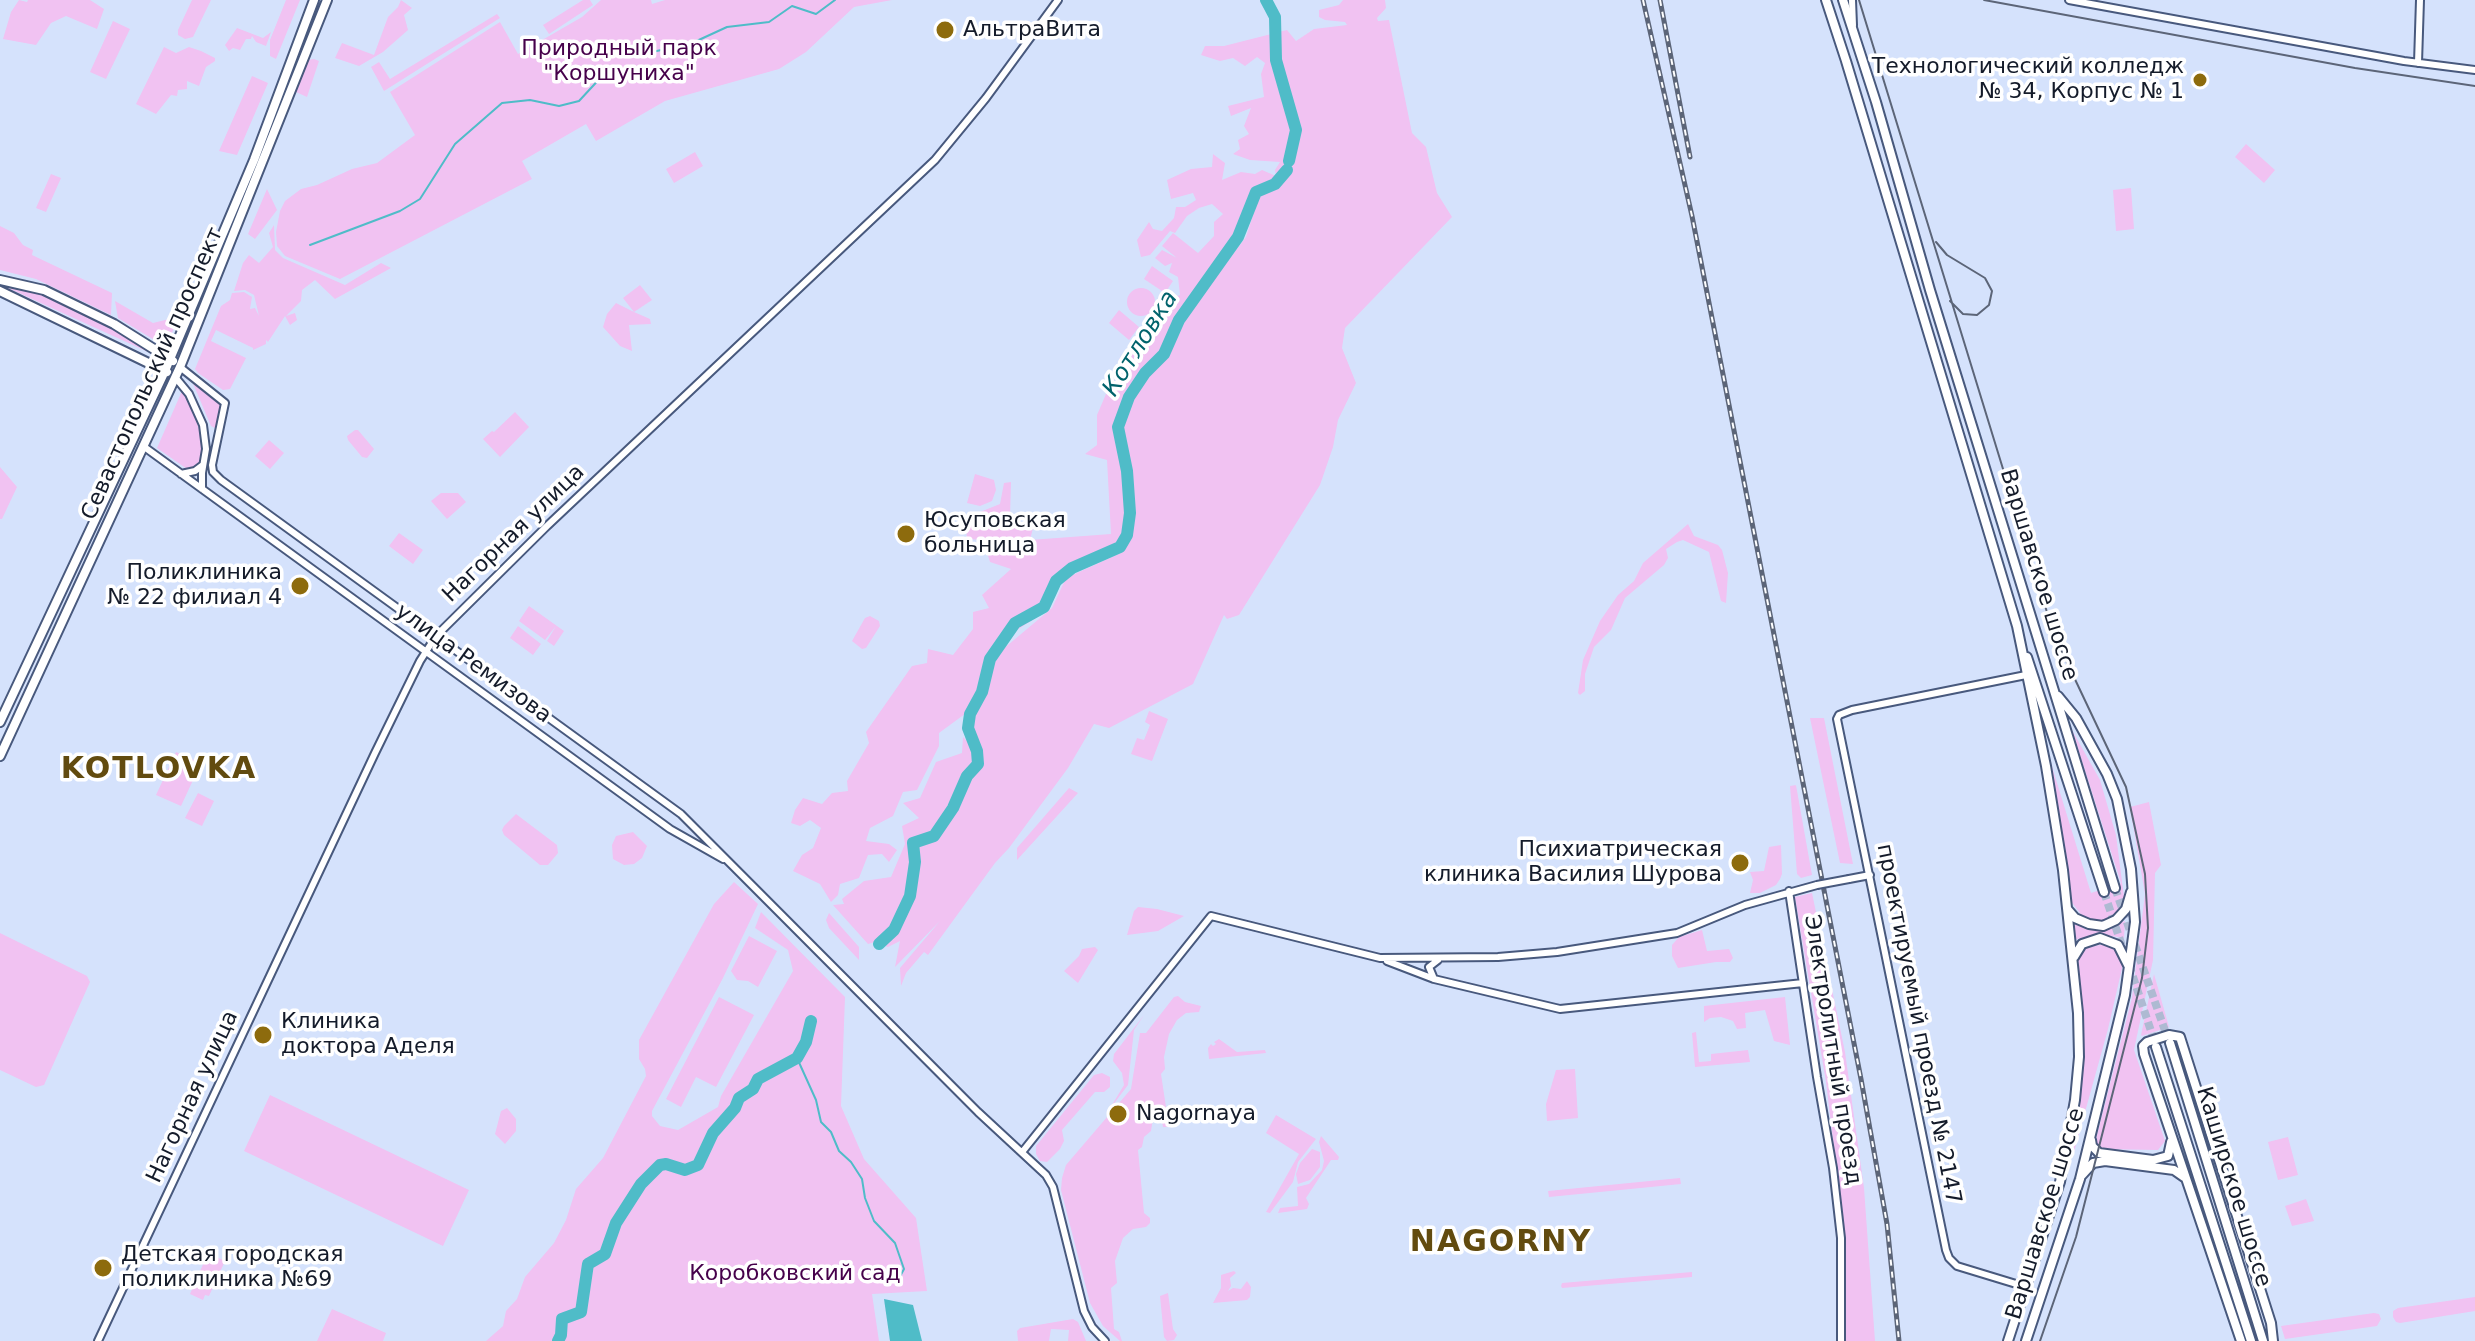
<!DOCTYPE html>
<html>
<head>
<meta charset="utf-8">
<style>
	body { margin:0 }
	canvas { display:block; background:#d5e2fc }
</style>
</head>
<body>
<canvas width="2475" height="1341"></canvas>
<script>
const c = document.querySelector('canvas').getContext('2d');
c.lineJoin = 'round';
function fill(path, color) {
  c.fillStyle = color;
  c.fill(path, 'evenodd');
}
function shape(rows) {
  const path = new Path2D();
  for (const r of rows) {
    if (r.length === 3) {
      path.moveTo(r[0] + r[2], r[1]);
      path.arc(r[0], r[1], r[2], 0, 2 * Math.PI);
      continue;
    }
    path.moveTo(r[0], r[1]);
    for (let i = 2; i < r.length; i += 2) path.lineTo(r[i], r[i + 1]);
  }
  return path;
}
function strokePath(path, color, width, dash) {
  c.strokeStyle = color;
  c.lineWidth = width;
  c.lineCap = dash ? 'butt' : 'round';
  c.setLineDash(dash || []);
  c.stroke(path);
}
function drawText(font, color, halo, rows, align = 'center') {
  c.font = font + ' "DejaVu Sans",sans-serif';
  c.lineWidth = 7;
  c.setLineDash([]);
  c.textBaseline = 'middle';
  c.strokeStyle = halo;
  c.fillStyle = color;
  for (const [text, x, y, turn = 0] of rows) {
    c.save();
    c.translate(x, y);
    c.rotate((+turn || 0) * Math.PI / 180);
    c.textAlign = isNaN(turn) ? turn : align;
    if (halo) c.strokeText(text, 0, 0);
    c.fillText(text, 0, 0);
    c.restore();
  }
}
fill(shape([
	[19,0,27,2,28,0,90,0,104,9,97,29,66,16,51,23,36,45,3,39,11,12],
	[192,0,211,0,193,37,185,39,178,35,178,30],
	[286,0,300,0,276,59,270,56,270,40],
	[401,0,412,8,404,15,408,30,383,52,359,66,335,58,342,43,374,55,388,17,398,7],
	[583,0,590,0,593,5,549,34,543,25],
	[601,0,651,0,652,4,665,0,892,0,854,7,806,52,779,69,665,101,596,141,586,124,522,161,532,179,340,279,285,256,277,246,276,232,280,211,285,201,301,189,317,185,352,169,377,163,415,135,390,92,500,22,518,54,582,17],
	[1343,0,1385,0,1386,8,1377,18,1378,21,1389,20,1412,133,1426,147,1437,193,1452,217,1345,328,1342,348,1356,383,1338,420,1333,447,1320,485,1239,615,1227,619,1224,615,1193,684,1109,728,1094,724,1068,768,1009,848,995,863,928,955,924,952,906,973,901,986,900,968,940,921,895,967,900,941,888,947,875,942,868,944,833,905,844,904,842,899,864,881,891,877,905,844,902,826,919,818,903,803,920,798,936,762,962,753,963,737,970,744,969,711,939,733,939,746,917,790,903,792,893,816,870,828,866,841,889,844,897,850,889,862,882,854,868,855,859,878,840,884,838,895,831,902,820,884,793,871,802,855,813,848,821,828,810,820,800,826,791,823,795,810,803,798,822,804,832,793,848,791,847,781,869,743,866,732,912,666,927,663,928,649,953,655,973,629,973,612,989,608,982,595,1011,569,990,562,983,540,967,539,966,527,980,512,1000,504,1004,483,1011,482,1010,517,1016,524,1033,528,1030,540,1111,534,1107,460,1085,454,1097,445,1097,415,1106,394,1131,371,1119,359,1129,349,1137,349,1145,342,1155,329,1153,325,1168,299,1180,295,1178,277,1169,272,1172,263,1165,266,1155,258,1162,250,1177,258,1162,246,1173,233,1198,253,1214,236,1214,222,1223,214,1212,204,1199,208,1187,216,1175,233,1170,231,1150,255,1141,257,1137,240,1149,222,1153,229,1162,231,1174,218,1176,207,1185,207,1196,200,1193,193,1171,199,1167,180,1191,169,1212,167,1213,154,1225,163,1222,180,1241,172,1255,174,1262,170,1276,176,1275,170,1280,162,1250,160,1233,154,1240,149,1238,140,1249,134,1244,126,1251,108,1231,116,1228,106,1264,97,1261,74,1265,63,1257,57,1245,66,1233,58,1220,61,1201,55,1205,46,1224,46,1287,30,1296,41,1314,29,1347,25,1345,22,1325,20,1319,17,1319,10,1339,5],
	[1258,194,1263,194,1259,196,1246,237,1209,286,1227,256,1224,250],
	[1125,545,1123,552,1066,578,1052,608,1002,650,979,683,984,660,1000,634,1007,637,1045,611,1064,578,1074,568,1091,563],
	[497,14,500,18,384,91,371,67,379,62,390,79],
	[113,21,130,29,106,79,90,72],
	[237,28,263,38,271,32,266,46,256,42,252,36,251,39,246,39,240,50,233,48,229,51,225,45],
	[164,47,176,53,189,47,201,51,215,58,215,61,206,67,199,86,187,81,187,89,178,90,177,96,171,95,156,114,136,104],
	[314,59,319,61,307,97,296,92,308,60],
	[252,76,268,83,237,155,219,151],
	[2246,144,2275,170,2264,183,2235,157],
	[695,152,703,166,674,183,666,169],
	[51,174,61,178,46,212,36,208],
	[2131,188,2134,229,2116,231,2113,190],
	[267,189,277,210,255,239,248,234],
	[274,225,275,250,283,258,345,285,381,263,391,268,335,299,315,280,302,290,301,301,286,316,295,313,297,320,290,325,285,316,268,342,266,340,266,344,253,350,253,348,216,330,211,341,246,358,230,389,223,390,198,373,195,369,221,306,230,300,232,293,244,292,252,297,250,309,255,308,259,316,254,295,245,290,234,291,243,263,249,255,259,263,273,247,269,233],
	[0,226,14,233,23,245,33,250,32,255,112,293,111,315,36,279,0,270],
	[1152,266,1173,281,1165,293,1144,279],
	[640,285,652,300,634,312,650,319,651,324,629,325,632,351,620,346,603,327,607,314,616,303,634,312,623,298],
	[11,287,43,294,133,340,157,356,8,288],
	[1141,302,14],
	[115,301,153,323,169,319,176,322,169,341,161,344,118,318],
	[1119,310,1139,327,1129,340,1109,323],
	[192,381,222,406,215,428,211,426],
	[182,391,196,417,203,449,201,462,191,470,187,469,157,448],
	[515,412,529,427,500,457,483,439,492,431,494,432],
	[355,430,358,430,374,449,367,458,362,457,348,440,347,436],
	[269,440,284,453,270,469,255,456],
	[0,467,17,487,2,519,0,519],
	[975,474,994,480,996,490,992,501,980,506,967,503],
	[441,493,458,493,466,502,447,519,431,501],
	[1688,524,1694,536,1718,545,1722,550,1728,573,1726,603,1721,601,1709,552,1683,540,1677,542,1666,549,1668,558,1664,565,1625,598,1611,630,1594,647,1585,674,1585,691,1580,695,1578,693,1583,660,1600,621,1618,595,1634,581,1643,563],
	[399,533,423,550,413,564,389,546],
	[529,606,564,631,554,646,547,641,556,626,545,640,519,621],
	[870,616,879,621,880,626,866,648,862,649,852,641,865,618],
	[518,626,541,644,533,655,510,638],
	[1149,711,1168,719,1152,761,1131,754,1137,738,1144,740,1150,725,1145,722],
	[1810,718,1824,718,1853,864,1840,863],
	[1786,729,1812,875,1801,878,1797,874,1790,786,1796,785],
	[2072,730,2100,780,2116,835,2124,897,2119,910,2110,918,2103,920,2090,920,2083,917,2070,900,2065,849,2045,744,2091,893,2121,883],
	[176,752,201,763,181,806,156,795],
	[1069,788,1078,793,1017,860,1017,848],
	[198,793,214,801,202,826,185,818],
	[2149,802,2161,865,2155,873,2153,960,2134,1050,2165,1141,2158,1150,2101,1149,2096,1146,2096,1139,2132,998,2145,894,2130,807],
	[516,814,557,845,558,853,548,865,540,865,504,835,502,830,504,826],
	[633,832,647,846,642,858,634,864,624,865,613,859,612,845,616,836],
	[1781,845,1782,874,1780,879,1776,885,1760,893,1750,893,1753,880,1750,872,1764,871,1769,847],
	[734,882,758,904,723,978,652,1111,652,1116,660,1126,678,1130,718,1107,721,1096,793,971,788,950,755,928,761,912,845,997,841,1106,864,1159,916,1218,927,1291,872,1294,879,1341,486,1341,503,1326,506,1311,517,1299,525,1277,554,1243,566,1220,576,1189,603,1158,646,1076,645,1069,639,1059,639,1040,714,904],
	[1812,893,1845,1052,1864,1188,1875,1341,1844,1341,1845,1237,1826,1082,1795,897],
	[1138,907,1157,909,1184,916,1158,931,1127,935,1134,911],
	[829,913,859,947,859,960,829,928,826,920],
	[2125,921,2124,938,2100,934,2074,940,2073,924,2100,931],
	[1702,930,1707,951,1729,949,1733,958,1730,962,1716,962,1678,968,1672,956,1672,945,1679,937],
	[0,933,87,976,90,982,44,1085,36,1087,0,1070],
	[749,936,777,951,758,987,748,981,737,980,731,971],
	[2105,944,2117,952,2123,964,2108,1029,2074,1152,2070,1150,2079,1095,2081,1011,2077,961,2084,948],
	[1095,947,1098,950,1078,983,1064,971,1079,956,1082,949],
	[2154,974,2169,1027,2142,1036,2141,1035],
	[1178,996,1185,1002,1201,1006,1199,1012,1186,1013,1177,1020,1169,1034,1164,1057,1165,1069,1161,1074,1169,1127,1163,1127,1161,1117,1153,1118,1151,1131,1144,1137,1142,1147,1138,1150,1144,1213,1150,1218,1150,1223,1146,1227,1133,1229,1123,1238,1115,1261,1117,1283,1111,1288,1114,1329,1119,1332,1122,1341,1120,1341,1103,1326,1090,1303,1061,1190,1062,1178,1066,1165,1131,1089,1140,1033,1146,1033,1174,997],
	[719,997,754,1015,716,1087,696,1077,681,1107,666,1099],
	[1785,997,1790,1045,1774,1041,1765,1010,1745,1013,1746,1028,1737,1029,1733,1021,1721,1017,1710,1018,1704,1022,1704,1006],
	[1144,1015,1134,1030,1128,1085,1109,1110,1124,1085,1122,1073,1113,1061,1114,1054],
	[1696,1032,1699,1062,1711,1061,1711,1054,1748,1050,1750,1062,1695,1067,1692,1033],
	[1219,1039,1237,1052,1265,1050,1266,1053,1209,1059,1208,1048,1211,1044,1213,1046,1216,1044,1214,1042],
	[1575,1069,1578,1118,1547,1121,1546,1104,1556,1070],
	[1102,1073,1110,1077,1110,1087,1104,1092,1095,1092,1062,1130,1064,1141,1060,1149,1047,1162,1040,1161,1036,1154,1036,1146,1094,1075],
	[270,1095,469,1190,443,1246,244,1151],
	[507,1108,516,1119,516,1131,505,1144,495,1134,501,1111],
	[1276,1115,1316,1139,1298,1162,1293,1182,1270,1213,1266,1212,1299,1154,1266,1133],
	[1321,1136,1339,1157,1338,1160,1331,1160,1306,1198,1309,1204,1307,1209,1278,1213,1280,1208,1298,1206,1297,1187,1309,1184,1322,1170,1324,1161,1319,1142],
	[2288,1137,2298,1175,2278,1180,2268,1142],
	[1312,1149,1320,1152,1320,1167,1310,1180,1298,1184,1296,1174,1300,1163],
	[1680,1178,1681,1184,1549,1197,1548,1191],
	[2306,1199,2314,1221,2292,1226,2285,1206],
	[208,1253,225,1261,209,1296,205,1295,203,1300,190,1294],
	[1234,1271,1236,1273,1230,1278,1231,1286,1228,1291,1233,1288,1241,1289,1247,1281,1251,1287,1250,1297,1247,1300,1213,1303,1221,1288,1221,1275],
	[1692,1272,1692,1277,1562,1288,1561,1286,1562,1283],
	[1168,1293,1173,1329,1177,1335,1174,1340,1167,1341,1164,1337,1160,1296],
	[2475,1297,2475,1311,2400,1323,2396,1322,2393,1317,2393,1311,2398,1308],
	[332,1309,386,1333,383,1341,317,1341],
	[2374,1313,2379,1314,2381,1319,2377,1326,2285,1339,2281,1326],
	[1073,1319,1078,1322,1086,1341,1068,1341,1069,1330,1051,1329,1049,1341,1018,1341,1017,1331,1020,1328]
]), '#f1c2f2');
fill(shape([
	[884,1299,913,1305,922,1341,890,1341]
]), '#4fbcc8');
strokePath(shape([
	[628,57,690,44,727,27,769,22,792,6,816,14,835,0],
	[310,245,400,211,420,199,455,144,502,103,530,100,559,106,579,101,604,74],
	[797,1058,816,1100,821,1122,831,1132,839,1151,851,1162,862,1179,865,1198,874,1221,895,1243,904,1269,897,1282]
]), '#4fbcc8', 2);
strokePath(shape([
	[1266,0,1275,17,1276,60,1296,130,1289,161],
	[879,944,894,930,910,896,915,862,913,843,934,836,953,808,967,776,978,764,977,751,968,728,970,714,982,692,990,659,1015,623,1044,607,1056,581,1072,568,1120,547,1127,535,1130,513,1127,471,1118,427,1129,397,1145,373,1164,354,1179,320,1238,237,1256,192,1275,184,1287,170],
	[558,1341,561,1335,562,1319,581,1312,588,1264,605,1254,616,1223,641,1184,660,1165,666,1164,685,1170,698,1165,713,1133,735,1108,739,1098,753,1089,758,1079,797,1058,806,1042,811,1021]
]), '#4fbcc8', 12);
strokePath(shape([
	[2115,888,2169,1042],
	[2104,892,2124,952],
	[2129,965,2155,1043]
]), '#aebad2', 8, [8, 4]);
const minor = shape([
	[1852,0,1853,25],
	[2069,0,2404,61,2475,70],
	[2418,63,2420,0],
	[180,367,225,403,212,465,213,472,221,480,681,814,978,1112,1046,1175,1053,1187,1084,1311,1092,1327,1105,1341],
	[175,377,189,394,203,425,206,449,202,473,202,489],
	[143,446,670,829,723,859],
	[181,474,195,471,203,465],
	[1849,879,1870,875],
	[1789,891,1817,1077,1833,1168,1841,1238,1841,1341],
	[1387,961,1434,979,1560,1009,1803,983],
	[1434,979,1429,967,1438,960],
	[1023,1151,1211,916,1380,958,1498,957,1557,952,1677,933,1745,905,1817,885],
	[2026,1287,1957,1266,1949,1258,1946,1250,1837,719,1839,715,1852,710,2026,675],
	[98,1341,375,753,420,661,436,636,547,526,935,160,986,98,1058,0]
]);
const major = shape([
	[1826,0,1846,61,2017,626,2046,766,2063,870,2078,1013,2079,1057,2075,1100,2060,1182,2008,1341],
	[1843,0,1876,102,1930,290,2115,888],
	[0,280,44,290,114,324,173,361],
	[0,291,167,372],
	[2027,657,2104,892],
	[0,722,165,371,254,160,314,0],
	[0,756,180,367,327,0],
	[2068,910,2075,918,2089,924,2103,926,2116,920,2126,909,2131,892],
	[2074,957,2082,944,2100,938,2118,945,2128,965],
	[2170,1043,2263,1341],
	[2156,1047,2251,1341],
	[2091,1140,2092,1146,2099,1153,2153,1160,2168,1156,2171,1142],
	[2082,1175,2093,1163,2105,1161,2174,1170,2184,1177],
	[2026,1341,2080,1179,2125,995,2135,922,2131,869,2117,799,2107,774,2076,718,2058,696],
	[2241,1341,2144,1054,2143,1046,2147,1042,2169,1035,2180,1037,2271,1323,2273,1341]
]);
strokePath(minor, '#48597d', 10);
strokePath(major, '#48597d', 12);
strokePath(minor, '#fff', 6);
strokePath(major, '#fff', 8);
strokePath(shape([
	[1859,0,2054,635,2126,787,2145,874,2148,928,2142,978,2076,1237,2040,1341],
	[1984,0,2355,68,2475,86],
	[1936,242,1947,255,1985,278,1992,291,1989,305,1977,315,1963,314,1950,301]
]), '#5c6578', 2);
const rail = shape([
	[1643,0,1692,216,1861,1079,1887,1224,1899,1341],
	[1660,0,1690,157]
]);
strokePath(rail, '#5c6578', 5);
strokePath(rail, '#fff', 2, [6]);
const minorBridge = shape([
	[1817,885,1849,879]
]);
strokePath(minorBridge, '#48597d', 10, []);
strokePath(minorBridge, '#fff', 6);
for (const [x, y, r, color] of [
	[945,30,10,"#8d6b0d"],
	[2200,80,8,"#8d6b0d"],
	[906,534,10,"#8d6b0d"],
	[300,586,10,"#8d6b0d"],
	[1740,863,10,"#8d6b0d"],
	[263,1035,10,"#8d6b0d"],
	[1118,1114,10,"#8d6b0d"],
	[103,1268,10,"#8d6b0d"]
]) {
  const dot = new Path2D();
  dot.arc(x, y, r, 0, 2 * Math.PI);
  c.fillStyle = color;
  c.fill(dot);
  strokePath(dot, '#fff', 3);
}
drawText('22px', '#141b2a', '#fff', [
	["АльтраВита",963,30],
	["Технологический колледж",2184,67,"right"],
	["№ 34, Корпус № 1",2184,92,"right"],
	["Юсуповская",924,521],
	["больница",924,546],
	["Поликлиника",282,573,"right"],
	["№ 22 филиал 4",282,598,"right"],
	["Психиатрическая",1722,850,"right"],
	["клиника Василия Шурова",1722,875,"right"],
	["Клиника",281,1022],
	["доктора Аделя",281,1047],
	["Nagornaya",1136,1114],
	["Детская городская",121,1255],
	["поликлиника №69",121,1280]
], 'left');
drawText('22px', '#46014b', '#fff', [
	["Природный парк",619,49],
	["\"Коршуниха\"",619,74],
	["Коробковский сад",795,1274]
]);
drawText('22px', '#141b2a', '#fff', [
	["Севастопольский проспект",153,374,-66],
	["Нагорная улица",514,534,-44],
	["Варшавское шоссе",2038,575,73],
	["улица Ремизова",473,664,36],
	["проектируемый проезд № 2147",1918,1024,79],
	["Электролитный проезд",1832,1050,81],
	["Нагорная улица",193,1097,-65],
	["Каширское шоссе",2233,1187,73],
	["Варшавское шоссе",2046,1214,-73]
]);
drawText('italic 24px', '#00636c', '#fff', [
	["Котловка",1141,344,-58]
]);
c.letterSpacing = '2px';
drawText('bold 30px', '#624b0f', '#fff', [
	["KOTLOVKA",159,770],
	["NAGORNY",1501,1243]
]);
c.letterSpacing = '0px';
</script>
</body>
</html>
